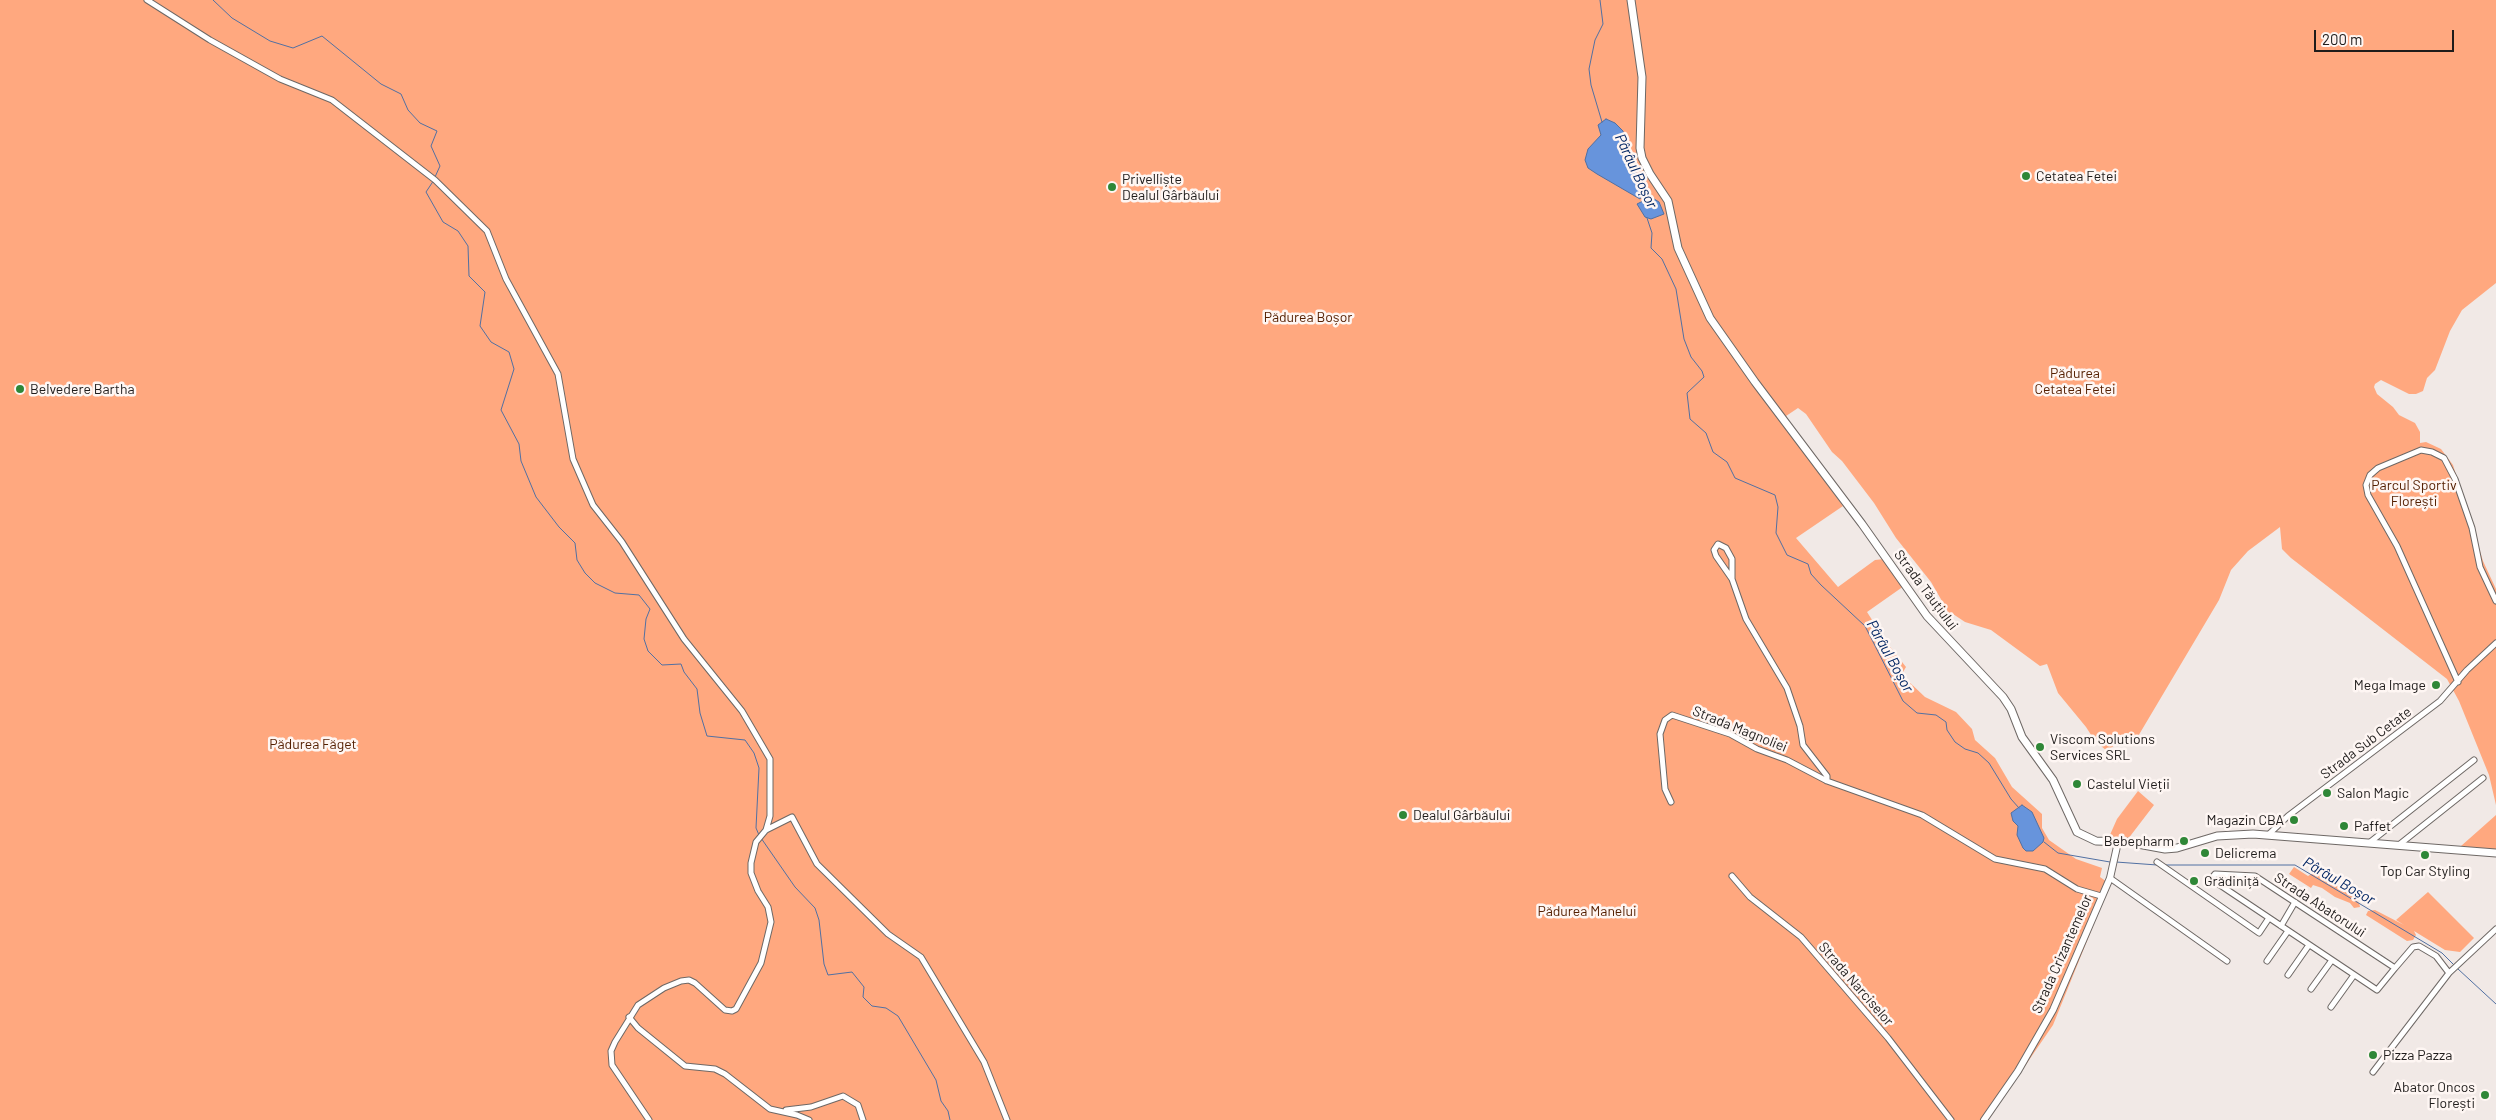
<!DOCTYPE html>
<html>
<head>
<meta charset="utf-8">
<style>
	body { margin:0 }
	#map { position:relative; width:2496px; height:1120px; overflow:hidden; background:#f1e9e6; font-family:Barlow,sans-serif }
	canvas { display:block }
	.scale { position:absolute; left:2314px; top:30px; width:140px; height:22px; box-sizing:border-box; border:2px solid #1f1c1b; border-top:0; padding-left:6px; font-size:15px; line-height:18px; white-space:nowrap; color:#1f1c1b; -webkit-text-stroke:4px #fef6f3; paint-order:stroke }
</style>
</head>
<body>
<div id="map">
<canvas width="2496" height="1120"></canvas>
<div class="scale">200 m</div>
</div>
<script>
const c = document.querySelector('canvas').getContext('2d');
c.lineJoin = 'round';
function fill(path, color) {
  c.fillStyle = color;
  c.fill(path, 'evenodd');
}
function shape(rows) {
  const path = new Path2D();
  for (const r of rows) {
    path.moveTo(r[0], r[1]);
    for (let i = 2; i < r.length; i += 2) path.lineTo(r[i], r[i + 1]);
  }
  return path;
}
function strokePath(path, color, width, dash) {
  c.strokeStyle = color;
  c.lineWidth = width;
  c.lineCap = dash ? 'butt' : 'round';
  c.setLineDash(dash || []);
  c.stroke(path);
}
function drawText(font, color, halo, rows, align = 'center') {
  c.font = font + ' Barlow,sans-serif';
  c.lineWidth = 5;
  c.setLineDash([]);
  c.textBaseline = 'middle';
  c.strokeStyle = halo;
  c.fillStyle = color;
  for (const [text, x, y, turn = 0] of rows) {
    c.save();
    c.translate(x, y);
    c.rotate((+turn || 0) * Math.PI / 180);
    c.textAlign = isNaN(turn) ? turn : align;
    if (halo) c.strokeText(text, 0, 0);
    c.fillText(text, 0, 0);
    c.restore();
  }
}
fill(shape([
	[0,0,2496,0,2496,283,2462,310,2450,331,2435,370,2427,378,2423,391,2416,394,2409,394,2381,380,2375,384,2374,387,2377,394,2393,407,2399,415,2415,423,2420,432,2420,443,2426,442,2441,449,2453,465,2483,561,2496,589,2496,805,2489,775,2459,701,2447,679,2291,558,2282,549,2280,527,2248,551,2231,570,2219,600,2137,738,2126,736,2107,751,2095,741,2086,727,2058,693,2047,664,2040,666,1991,630,1965,622,1953,614,1951,614,1945,622,1941,620,1946,608,1931,582,1896,538,1874,503,1842,461,1832,452,1806,414,1798,408,1780,420,1843,506,1796,538,1838,587,1875,560,1884,559,1904,586,1867,612,1887,643,1906,667,1903,672,1904,677,1925,697,1956,712,1972,729,1975,740,1995,758,2012,787,2042,814,2042,828,2049,840,2076,859,2102,868,2100,877,2110,884,2053,1025,1988,1120,0,1120],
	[2138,791,2154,805,2128,839,2109,837,2117,819],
	[2496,815,2496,851,2461,846,2478,831],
	[2294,867,2308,876,2320,869,2324,872,2328,884,2336,885,2352,896,2359,903,2360,907,2354,908,2350,903,2335,897,2322,888,2313,885,2311,888,2289,874],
	[2428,892,2474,938,2460,952,2445,950,2414,931,2416,935,2413,940,2407,941,2366,915,2368,911,2375,910,2404,925,2396,920]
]), '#ffa87f');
const water = shape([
	[1606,119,1615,123,1623,131,1627,156,1638,176,1642,177,1645,189,1640,199,1597,174,1588,168,1585,160,1588,149,1601,135,1598,125,1606,119],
	[1651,197,1659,202,1664,214,1651,219,1645,217,1637,204,1651,197],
	[2022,805,2032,812,2044,838,2043,842,2033,851,2026,851,2023,848,2017,835,2018,826,2013,821,2011,813,2022,805]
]);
fill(water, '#6794dc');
strokePath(water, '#5170a2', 1);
strokePath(shape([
	[213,0,232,18,270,41,293,48,322,36,381,84,401,94,408,110,420,123,437,131,431,146,440,166,435,177],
	[1600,0,1603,24,1595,40,1589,69,1591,85,1602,122],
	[434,180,426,192,443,222,458,231,468,246,469,276,485,292,480,326,491,342,509,352,514,369,501,410,519,444,521,461,536,497,559,527,575,543,577,560,585,573,595,583,615,593,639,595,650,609,646,619,644,639,648,651,662,665,681,664,684,672,697,689,700,713,707,736,745,740,754,753,759,768,756,828,759,835],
	[1647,218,1652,233,1651,248,1662,259,1676,289,1684,339,1691,357,1702,371,1704,377,1687,393,1690,419,1706,433,1713,452,1727,462,1735,478,1775,495,1778,507,1776,533,1787,555,1808,564,1811,574,1821,585,1865,626,1903,701,1917,713,1936,715,1946,722,1947,730,1955,742,1965,749,1978,753,1989,763,2011,799,2019,808],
	[761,838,795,887,815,908,819,920,824,964,828,975,852,972,864,987,863,997,872,1006,886,1008,898,1016,936,1080,941,1101,948,1111,950,1120],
	[2044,842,2058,853,2110,862],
	[2116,862,2157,865],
	[2166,865,2295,865,2442,953,2455,966],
	[2458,969,2496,1004]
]), '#5170a2', 1);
const minor = shape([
	[147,0,210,40,280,79,332,100,435,180,487,231,506,279,558,374,573,459,593,505,622,542,684,639,742,711,770,759,770,816,766,830],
	[1732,579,1732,559,1726,548,1718,544,1714,550,1716,556,1732,579,1746,619,1787,688,1800,726,1803,745,1827,776,1827,781],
	[2458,682,2397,546,2368,495,2366,485,2370,475,2378,468,2421,450,2432,452,2444,458,2455,479,2472,528,2480,567,2496,601],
	[1671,802,1665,789,1660,734,1665,720,1672,715,1730,734,1757,749,1787,760,1827,781,1922,815,1995,859,2045,869,2077,889,2101,896],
	[2268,835,2288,816,2440,701,2467,670,2496,643],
	[2369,843,2474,760],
	[2400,844,2483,778],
	[2157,862,2259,933,2269,918],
	[1732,876,1750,897,1801,937,1888,1038,1951,1120],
	[2110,878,2227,961],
	[2281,926,2295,902],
	[2267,961,2288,931],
	[2395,968,2377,990,2211,879,2215,874,2255,876,2395,968,2413,947,2419,946,2436,956,2449,973],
	[2288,975,2309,945],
	[2311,989,2332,960],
	[2331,1007,2354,975],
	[629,1017,638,1028,685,1066,715,1069,725,1074,770,1109,797,1115,809,1120],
	[2373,1072,2449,973,2496,929],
	[786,1110,811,1107,843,1096,858,1105,863,1120],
	[649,1120,612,1065,611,1051,615,1042,638,1005,664,988,681,981,689,980,695,983,725,1010,732,1011,736,1009,761,963,771,922,768,907,758,891,751,873,751,863,756,842,766,830,792,817,817,864,888,934,921,957,984,1062,1007,1120]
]);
const tertiary = shape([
	[1984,1120,2018,1071,2053,1010,2110,878,2118,842]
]);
const secondary = shape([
	[1631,0,1642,77,1640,148,1642,158,1650,174,1668,201,1678,248,1710,318,1755,382,1862,524,1927,616,2003,697,2011,709,2022,737,2053,780,2077,832,2096,841,2127,842,2165,849,2177,848,2217,836,2253,834,2496,853]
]);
strokePath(minor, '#6e6865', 7);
strokePath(tertiary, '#6e6865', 8);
strokePath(secondary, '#6e6865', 9);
strokePath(minor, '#fff', 5);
strokePath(tertiary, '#fff', 6);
strokePath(secondary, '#fff', 7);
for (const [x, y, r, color] of [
	[2026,176,5,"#2f8737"],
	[1112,187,5,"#2f8737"],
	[20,389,5,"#2f8737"],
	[2436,685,5,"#2f8737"],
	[2040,747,5,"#2f8737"],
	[2077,784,5,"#2f8737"],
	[2327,793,5,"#2f8737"],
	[1403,815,5,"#2f8737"],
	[2294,820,5,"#2f8737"],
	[2344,826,5,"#2f8737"],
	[2184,841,5,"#2f8737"],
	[2205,853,5,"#2f8737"],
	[2425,855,5,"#2f8737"],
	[2194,881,5,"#2f8737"],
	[2373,1055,5,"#2f8737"],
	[2485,1095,5,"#2f8737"]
]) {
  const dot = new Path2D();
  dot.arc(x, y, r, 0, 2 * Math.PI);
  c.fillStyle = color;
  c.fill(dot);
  strokePath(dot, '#fef6f3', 2);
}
drawText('14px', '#1f1c1b', '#fef6f3', [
	["Cetatea Fetei",2036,176],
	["Privelliște",1122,179],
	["Dealul Gârbăului",1122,195],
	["Belvedere Bartha",30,389],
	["Mega Image",2426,685,"right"],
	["Viscom Solutions",2050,739],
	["Services SRL",2050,755],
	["Castelul Vieții",2087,784],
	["Salon Magic",2337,793],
	["Dealul Gârbăului",1413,815],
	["Magazin CBA",2284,820,"right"],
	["Paffet",2354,826],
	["Bebepharm",2174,841,"right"],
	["Delicrema",2215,853],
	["Top Car Styling",2425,871,"center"],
	["Grădiniță",2204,881],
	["Pizza Pazza",2383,1055],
	["Abator Oncos",2475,1087,"right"],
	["Florești",2475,1103,"right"]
], 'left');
drawText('14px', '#541f00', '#fef6f3', [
	["Pădurea Boșor",1308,317],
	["Pădurea",2075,373],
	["Cetatea Fetei",2075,389],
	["Parcul Sportiv",2414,485],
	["Florești",2414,501],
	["Pădurea Făget",313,744],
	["Pădurea Manelui",1587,911]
]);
drawText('14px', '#1f1c1b', '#fef6f3', [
	["Strada Tăuțiului",1926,590,53],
	["Strada Magnoliei",1740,729,22],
	["Strada Sub Cetate",2366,743,-37],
	["Strada Abatorului",2320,905,33],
	["Strada Crizantemelor",2062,954,-66],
	["Strada Narciselor",1856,984,49]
]);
drawText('italic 15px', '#002563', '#fef6f3', [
	["Pârâul Boșor",1636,171,65],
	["Pârâul Boșor",1890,656,61],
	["Pârâul Boșor",2339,881,30]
]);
</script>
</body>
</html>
